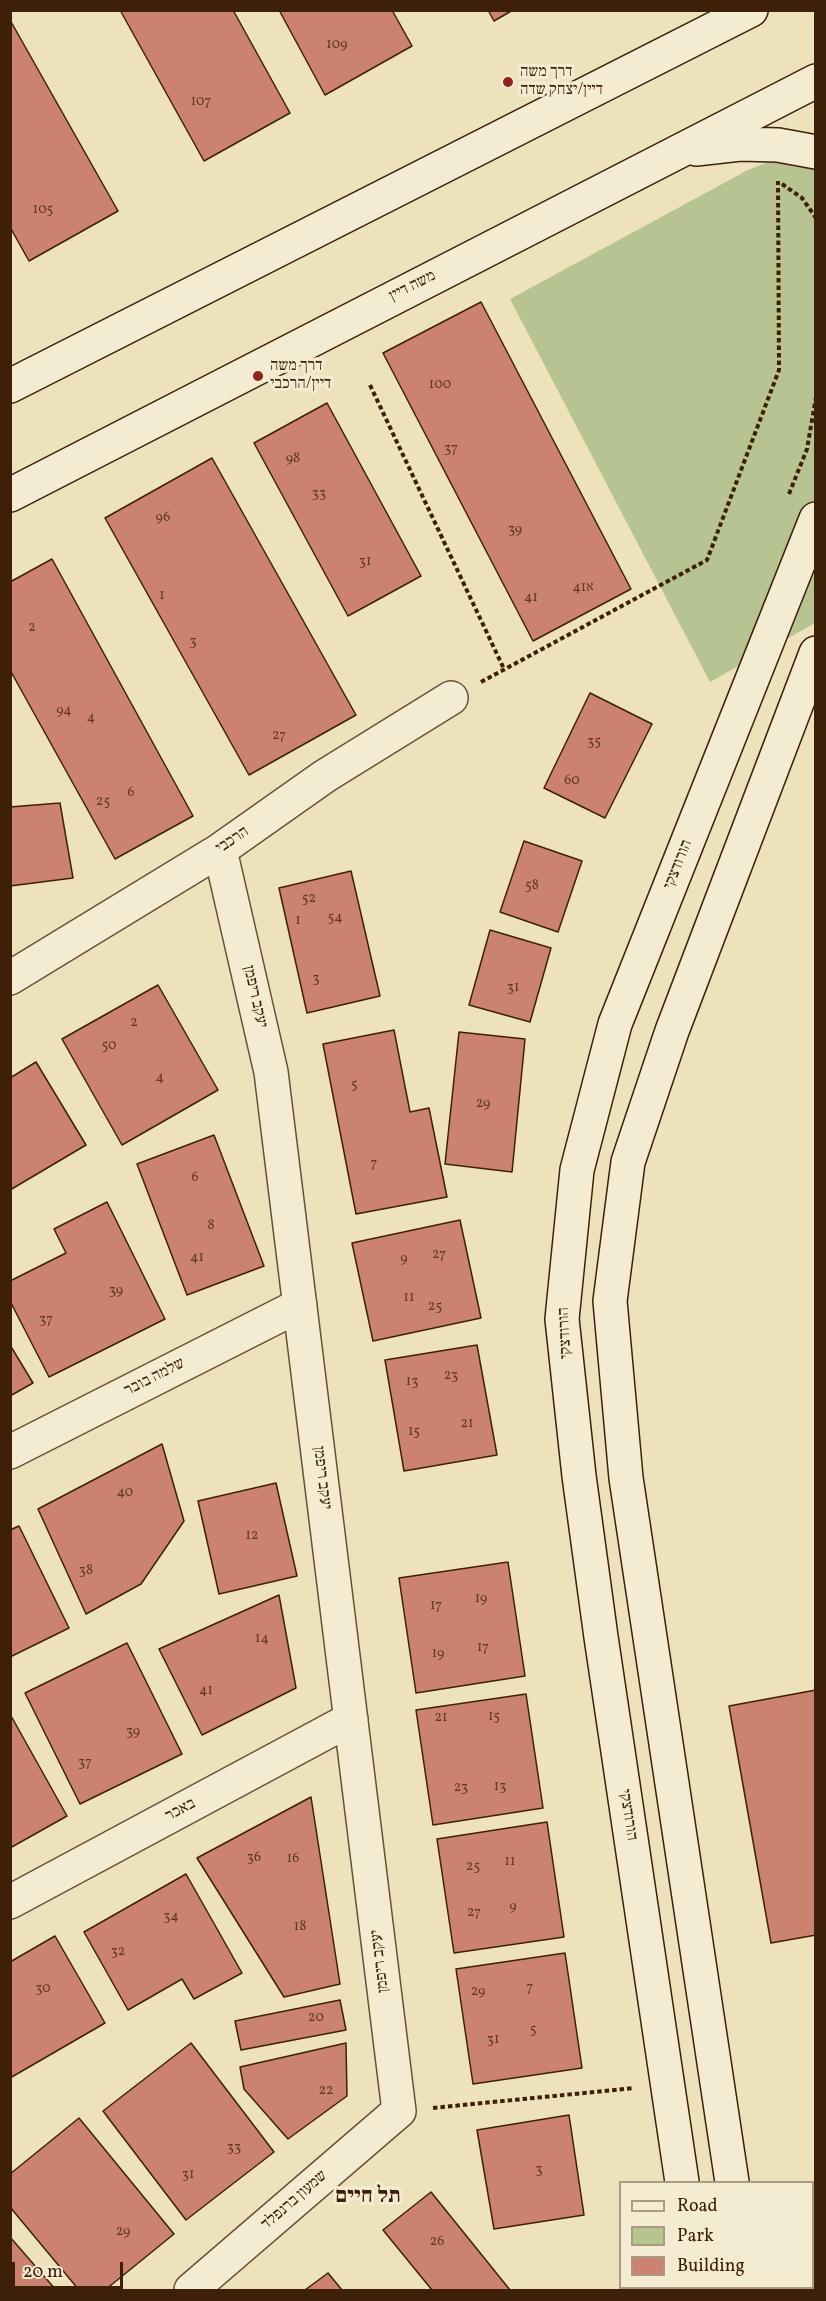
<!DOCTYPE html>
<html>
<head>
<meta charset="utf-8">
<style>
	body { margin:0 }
	#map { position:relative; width:826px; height:2301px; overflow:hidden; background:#ede2bb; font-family:Vollkorn,serif }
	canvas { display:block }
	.frame { position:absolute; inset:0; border:12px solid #3e2009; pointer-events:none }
	.legend { position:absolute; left:619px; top:2181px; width:195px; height:108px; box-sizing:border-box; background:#f3ecd3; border:2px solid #ab9a82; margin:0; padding:8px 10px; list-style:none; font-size:18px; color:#3e2009 }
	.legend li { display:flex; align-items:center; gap:12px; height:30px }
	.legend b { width:30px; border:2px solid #ab9a82 }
	.scale { position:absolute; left:12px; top:2262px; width:111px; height:27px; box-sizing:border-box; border:3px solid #3e2009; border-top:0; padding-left:8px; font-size:18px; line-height:21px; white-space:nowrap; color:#3e2009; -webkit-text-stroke:4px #f3ecd3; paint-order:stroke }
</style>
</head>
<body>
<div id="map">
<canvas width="826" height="2301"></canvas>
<div class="frame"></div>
<ul class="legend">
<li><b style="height:8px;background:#f3ecd3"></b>Road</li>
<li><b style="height:16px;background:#b7c391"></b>Park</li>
<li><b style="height:16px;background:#cb8271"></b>Building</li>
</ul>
<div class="scale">20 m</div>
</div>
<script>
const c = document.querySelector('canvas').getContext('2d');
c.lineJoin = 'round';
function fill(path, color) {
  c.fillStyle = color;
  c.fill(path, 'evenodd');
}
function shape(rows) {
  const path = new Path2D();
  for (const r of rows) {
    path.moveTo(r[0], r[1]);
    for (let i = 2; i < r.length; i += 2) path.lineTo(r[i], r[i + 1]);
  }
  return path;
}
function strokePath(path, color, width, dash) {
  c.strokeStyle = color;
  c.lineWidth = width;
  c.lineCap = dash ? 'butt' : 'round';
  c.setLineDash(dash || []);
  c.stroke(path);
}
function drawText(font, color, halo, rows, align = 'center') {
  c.font = font + ' Vollkorn,"Frank Ruhl Libre",serif';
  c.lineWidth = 6;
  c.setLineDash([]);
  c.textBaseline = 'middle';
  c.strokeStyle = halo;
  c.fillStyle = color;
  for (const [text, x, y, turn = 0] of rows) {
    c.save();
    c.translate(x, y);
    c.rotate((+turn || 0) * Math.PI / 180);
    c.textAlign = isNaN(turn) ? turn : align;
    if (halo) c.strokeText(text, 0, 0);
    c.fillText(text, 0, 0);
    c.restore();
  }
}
fill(shape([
	[815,144,815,623,710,682,510,299,748,170]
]), '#b7c391');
const building = shape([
	[120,10,233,10,290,113,204,161,120,10],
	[279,10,392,10,412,46,325,95,279,10],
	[488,10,513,10,494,21,488,10],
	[10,20,118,211,29,261,10,227,10,20],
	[481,302,631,589,533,641,383,353,481,302],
	[327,403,421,576,348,616,254,443,327,403],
	[212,458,356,715,249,775,105,518,212,458],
	[52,559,193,816,115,859,10,670,10,582,52,559],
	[590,693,652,724,605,818,544,788,590,693],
	[60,803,73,878,10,886,10,807,60,803],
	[524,841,582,861,558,932,500,912,524,841],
	[351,871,380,996,307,1013,279,888,351,871],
	[490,930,551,948,530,1022,469,1005,490,930],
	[158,985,218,1090,122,1145,62,1039,158,985],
	[394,1030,410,1112,429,1108,447,1197,356,1214,323,1044,394,1030],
	[459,1032,525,1039,512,1172,445,1164,459,1032],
	[36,1062,86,1145,10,1190,10,1078,36,1062],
	[214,1135,264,1266,187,1295,137,1164,214,1135],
	[107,1202,165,1319,49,1377,10,1301,10,1281,66,1253,54,1229,107,1202],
	[460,1220,481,1318,373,1341,352,1243,460,1220],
	[10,1345,33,1383,10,1396,10,1345],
	[477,1345,497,1455,404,1471,385,1360,477,1345],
	[162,1444,184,1521,141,1584,86,1614,38,1509,162,1444],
	[276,1483,297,1576,219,1594,198,1501,276,1483],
	[19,1526,69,1628,10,1657,10,1530,19,1526],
	[508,1562,525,1676,416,1693,399,1578,508,1562],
	[279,1595,296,1688,202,1735,159,1649,279,1595],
	[127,1643,182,1754,80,1804,25,1693,127,1643],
	[816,1690,816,1935,771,1943,729,1706,816,1690],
	[526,1694,543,1808,433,1825,416,1710,526,1694],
	[10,1714,67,1816,10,1848,10,1714],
	[311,1797,340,1984,284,1997,197,1858,311,1797],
	[547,1822,564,1937,454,1953,437,1839,547,1822],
	[186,1874,242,1973,194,1999,182,1979,128,2010,84,1932,186,1874],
	[55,1936,105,2023,10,2078,10,1962,55,1936],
	[565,1953,582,2068,473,2084,456,1969,565,1953],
	[340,2000,346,2030,241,2050,235,2021,340,2000],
	[191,2043,274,2152,186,2220,103,2111,191,2043],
	[346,2043,347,2096,288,2139,244,2089,240,2067,346,2043],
	[569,2115,584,2215,494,2229,477,2130,569,2115],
	[79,2118,174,2234,105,2290,79,2290,10,2207,10,2174,79,2118],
	[431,2192,510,2290,432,2290,383,2230,431,2192],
	[10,2237,56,2290,10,2290,10,2237],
	[328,2273,342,2290,305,2290,328,2273]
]);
fill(building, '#cb8271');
strokePath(building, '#3e2009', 1.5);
const street = shape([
	[10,978,220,850,325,776,451,698],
	[10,1452,300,1305],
	[10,1902,351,1719],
	[191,2290,399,2111,271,1072,220,850]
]);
const secondary = shape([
	[696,149,740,144,778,145,816,152],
	[10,386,751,10],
	[10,495,816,81],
	[682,2182,601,1637,579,1476,562,1319,577,1170,615,1024,816,519],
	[732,2182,626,1478,610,1301,628,1162,672,1031,816,653],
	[698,2288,699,2290],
	[748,2288,748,2290]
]);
strokePath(street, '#6a5036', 36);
strokePath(secondary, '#3e2009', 36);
strokePath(shape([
	[782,184,802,198,816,218],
	[370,385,504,669],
	[789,494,807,449,816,397],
	[481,682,707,560,779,370,778,181],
	[433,2108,634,2088]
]), '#3e2009', 4, [4.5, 3]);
strokePath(street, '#f3ecd3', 33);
strokePath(secondary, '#f3ecd3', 33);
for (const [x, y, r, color] of [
	[508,82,6,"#8f2418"],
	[258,376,6,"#8f2418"]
]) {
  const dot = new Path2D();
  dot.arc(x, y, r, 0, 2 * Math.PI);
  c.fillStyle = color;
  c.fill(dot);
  strokePath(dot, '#f3ecd3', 2);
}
drawText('14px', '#613823', null, [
	["109",337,45],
	["107",201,102],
	["105",43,210],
	["100",440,385],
	["37",451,449],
	["98",293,459],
	["33",319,494],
	["96",163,518],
	["39",515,530],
	["31",365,562],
	["41א",583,588],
	["1",162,596],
	["41",531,598],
	["2",32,628],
	["3",193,642],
	["94",64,711],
	["4",91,718],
	["27",279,736],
	["35",594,742],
	["60",572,781],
	["6",131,793],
	["25",103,802],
	["58",532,886],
	["52",309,899],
	["54",335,918],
	["1",298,921],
	["3",316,979],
	["31",513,988],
	["2",134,1023],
	["50",109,1046],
	["4",160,1078],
	["5",354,1085],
	["29",483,1104],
	["7",374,1164],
	["6",195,1178],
	["8",211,1226],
	["27",439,1255],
	["41",197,1258],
	["9",404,1259],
	["39",116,1291],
	["11",409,1298],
	["25",435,1307],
	["37",46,1320],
	["23",451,1376],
	["13",412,1382],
	["21",467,1424],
	["15",414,1432],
	["40",125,1493],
	["12",252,1536],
	["38",86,1571],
	["19",481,1599],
	["17",436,1606],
	["14",262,1639],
	["17",483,1648],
	["19",438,1654],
	["41",206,1691],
	["15",494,1717],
	["21",441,1718],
	["39",133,1732],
	["37",85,1763],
	["13",500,1787],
	["23",461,1788],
	["36",254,1858],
	["16",293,1859],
	["11",510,1862],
	["25",473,1867],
	["9",513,1907],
	["27",474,1913],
	["34",171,1917],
	["18",300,1927],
	["32",118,1952],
	["7",530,1988],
	["30",43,1989],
	["29",478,1992],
	["20",316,2018],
	["5",533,2030],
	["31",493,2040],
	["22",326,2091],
	["33",234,2148],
	["3",539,2170],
	["31",188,2175],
	["29",123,2232],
	["26",437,2242]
]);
drawText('16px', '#3e2009', '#f3ecd3', [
	["דרך משה",520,73],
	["דיין/יצחק שדה",520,91],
	["דרך משה",270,367],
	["דיין/הרכבי",270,385]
], 'left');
drawText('16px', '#3e2009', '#f3ecd3', [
	["משה דיין",413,287,-27],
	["הרכבי",233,841,-34],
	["הורודצקי",679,865,-68],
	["יעקב ריפמן",254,997,77],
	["הורודצקי",566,1333,-93],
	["שלמה בובר",155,1378,-27],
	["יעקב ריפמן",321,1478,83],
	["באכר",181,1811,-28],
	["הורודצקי",627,1815,81],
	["יעקב ריפמן",381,1961,-97],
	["שמעון ברנפלד",295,2201,-41]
]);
drawText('bold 22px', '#3e2009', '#f3ecd3', [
	["תל חיים",368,2198]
]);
</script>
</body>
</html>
